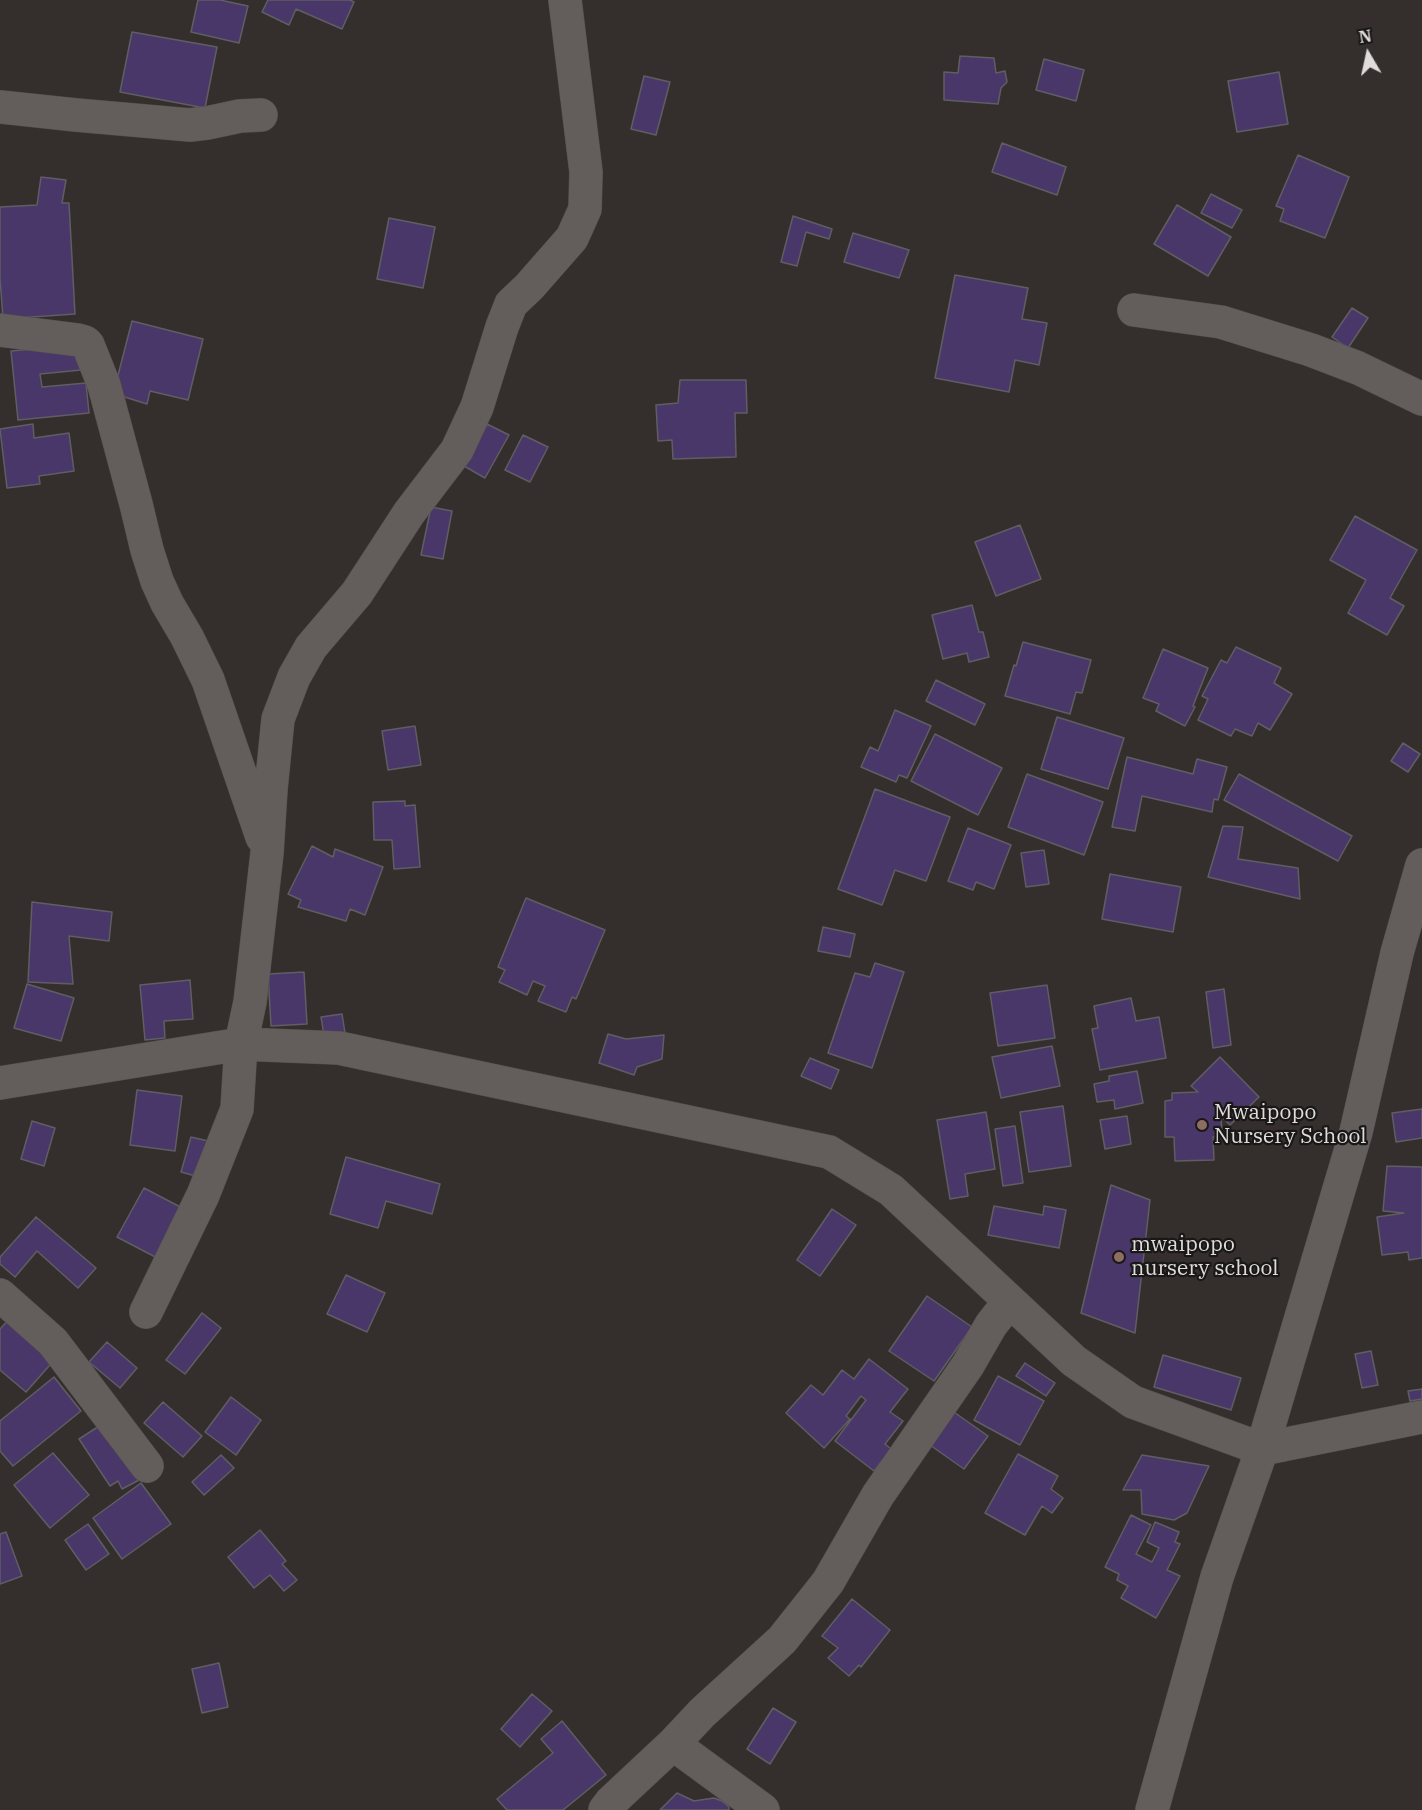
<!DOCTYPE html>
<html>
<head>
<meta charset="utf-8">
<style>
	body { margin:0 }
	#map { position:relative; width:1422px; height:1810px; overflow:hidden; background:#342f2d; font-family:"IBM Plex Serif",serif }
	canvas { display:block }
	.north { position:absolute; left:1338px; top:24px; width:60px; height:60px; -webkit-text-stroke:4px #1a1817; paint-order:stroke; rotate:351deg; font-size:16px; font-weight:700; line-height:24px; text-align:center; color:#dfdcdb }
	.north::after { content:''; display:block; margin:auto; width:21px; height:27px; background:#dfdcdb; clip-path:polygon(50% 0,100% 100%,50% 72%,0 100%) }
</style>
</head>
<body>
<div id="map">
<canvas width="1422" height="1810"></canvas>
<div class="north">N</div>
</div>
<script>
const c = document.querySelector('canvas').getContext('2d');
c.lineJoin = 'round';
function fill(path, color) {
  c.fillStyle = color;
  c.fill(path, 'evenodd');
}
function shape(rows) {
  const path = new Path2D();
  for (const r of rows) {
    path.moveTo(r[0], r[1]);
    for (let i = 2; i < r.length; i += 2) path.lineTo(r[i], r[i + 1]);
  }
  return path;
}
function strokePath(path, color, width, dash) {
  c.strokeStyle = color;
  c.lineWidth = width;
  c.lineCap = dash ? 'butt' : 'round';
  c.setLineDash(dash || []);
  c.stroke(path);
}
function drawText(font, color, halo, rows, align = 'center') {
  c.font = font + ' "IBM Plex Serif",serif';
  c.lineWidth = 4.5;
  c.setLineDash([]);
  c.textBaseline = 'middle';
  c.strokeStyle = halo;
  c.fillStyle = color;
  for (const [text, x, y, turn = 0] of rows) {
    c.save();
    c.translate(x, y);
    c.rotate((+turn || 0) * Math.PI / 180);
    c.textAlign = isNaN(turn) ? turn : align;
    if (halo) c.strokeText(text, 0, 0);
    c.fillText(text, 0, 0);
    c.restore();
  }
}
const building = shape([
	[198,0,220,0,248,6,239,43,191,32,198,0],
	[268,0,350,0,354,2,342,29,296,9,289,25,262,12,268,0],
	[132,32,217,47,205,108,120,92,132,32],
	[960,56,994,58,996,73,1005,71,1007,82,1001,88,998,104,944,100,944,72,958,73,960,56],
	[1044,59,1084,70,1076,101,1036,90,1044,59],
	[1279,72,1288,124,1237,132,1228,81,1279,72],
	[644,76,670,82,656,135,631,129,644,76],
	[1002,143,1066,167,1057,195,992,172,1002,143],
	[1298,155,1349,177,1325,238,1280,221,1284,209,1276,206,1298,155],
	[41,177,66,180,62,203,69,203,75,314,3,319,0,278,0,207,37,205,41,177],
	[1211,194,1242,210,1232,228,1201,213,1211,194],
	[1177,205,1231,237,1208,276,1154,244,1177,205],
	[793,216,832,229,829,239,806,232,797,266,781,262,793,216],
	[389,218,435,227,423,288,377,279,389,218],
	[853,233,909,250,899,278,844,262,853,233],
	[955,275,1028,288,1022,319,1047,323,1039,365,1015,360,1009,392,935,378,955,275],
	[1352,308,1368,318,1348,348,1332,337,1352,308],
	[132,321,203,339,188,400,150,391,147,404,115,394,116,383,132,321],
	[78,345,81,370,40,374,42,387,86,383,89,413,18,420,11,351,78,345],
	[680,380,746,380,747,413,735,413,736,457,673,459,672,440,658,441,656,405,678,403,680,380],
	[33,424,34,438,69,433,74,471,39,476,40,484,7,488,0,429,33,424],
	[487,424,509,435,485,478,464,466,487,424],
	[523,435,548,447,530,482,505,470,523,435],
	[431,507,452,511,443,559,421,555,431,507],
	[1355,516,1417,550,1390,598,1404,606,1387,635,1348,613,1366,580,1330,560,1355,516],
	[1020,525,1041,579,996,596,975,542,1020,525],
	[972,605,979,632,983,632,989,657,969,662,967,653,943,659,932,615,972,605],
	[1023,642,1091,660,1082,693,1076,692,1070,714,1005,696,1014,665,1016,666,1023,642],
	[1236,647,1281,668,1274,683,1292,694,1270,730,1258,723,1252,736,1235,729,1231,736,1198,720,1208,699,1202,696,1221,660,1227,663,1236,647],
	[1163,649,1208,668,1193,706,1195,707,1185,726,1156,711,1159,704,1143,698,1163,649],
	[936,680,985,704,975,725,926,701,936,680],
	[895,710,931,726,907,778,899,775,896,782,861,767,870,747,878,751,895,710],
	[1057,717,1124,738,1108,789,1041,769,1057,717],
	[415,726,421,765,388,770,382,731,415,726],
	[935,734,1002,768,978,815,911,781,935,734],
	[1403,743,1420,754,1408,772,1391,761,1403,743],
	[1127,757,1193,774,1197,759,1227,767,1218,800,1214,799,1212,812,1142,796,1135,831,1112,827,1127,757],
	[1027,774,1103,802,1084,855,1008,827,1027,774],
	[1239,774,1352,836,1338,861,1224,800,1239,774],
	[875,789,950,817,926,881,895,870,882,905,838,889,875,789],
	[405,801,405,806,415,805,420,867,394,869,392,840,374,840,373,802,405,801],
	[1223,826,1243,827,1238,859,1298,868,1300,899,1208,877,1223,826],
	[968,828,1011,845,994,889,976,882,973,890,948,881,968,828],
	[312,846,333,857,335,849,383,867,365,915,350,909,346,921,298,907,301,900,288,894,312,846],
	[1044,850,1049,884,1026,887,1021,853,1044,850],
	[1110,874,1181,887,1173,932,1102,919,1110,874],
	[526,898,605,930,576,999,572,997,566,1012,538,1001,545,986,533,981,527,995,499,982,505,970,498,967,526,898],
	[32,902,112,912,109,941,69,936,73,984,28,982,32,902],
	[823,927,855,934,850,957,818,951,823,927],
	[875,963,904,972,872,1068,828,1053,855,973,870,977,875,963],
	[304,972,307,1024,271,1026,268,974,304,972],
	[190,980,193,1019,164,1021,165,1038,145,1040,140,985,190,980],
	[27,984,74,998,61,1041,14,1028,27,984],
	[1047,985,1055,1038,998,1046,990,993,1047,985],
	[1224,989,1231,1045,1213,1048,1206,992,1224,989],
	[1131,998,1136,1021,1159,1017,1166,1058,1100,1070,1092,1029,1098,1028,1094,1006,1131,998],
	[342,1014,345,1033,324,1036,321,1017,342,1014],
	[608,1034,626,1039,664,1035,662,1059,637,1067,634,1075,599,1063,608,1034],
	[1052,1046,1060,1086,1001,1098,992,1057,1052,1046],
	[1220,1057,1259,1097,1230,1125,1221,1116,1222,1136,1213,1137,1214,1160,1175,1161,1174,1137,1165,1137,1165,1101,1172,1100,1172,1093,1198,1092,1191,1086,1220,1057],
	[810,1058,839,1070,831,1089,801,1076,810,1058],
	[1137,1071,1143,1103,1115,1109,1114,1100,1097,1102,1094,1084,1109,1081,1109,1076,1137,1071],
	[137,1090,182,1096,175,1151,130,1145,137,1090],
	[1063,1106,1071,1166,1029,1172,1020,1112,1063,1106],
	[1422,1109,1422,1138,1396,1142,1392,1113,1422,1109],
	[986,1112,995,1169,965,1174,968,1196,950,1199,937,1120,986,1112],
	[1127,1116,1131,1144,1105,1149,1100,1120,1127,1116],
	[32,1121,55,1128,44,1166,21,1159,32,1121],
	[1015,1126,1023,1183,1003,1186,995,1129,1015,1126],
	[191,1137,208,1141,199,1177,181,1172,191,1137],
	[346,1157,440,1184,432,1214,386,1201,378,1228,330,1214,346,1157],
	[1387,1166,1422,1167,1422,1258,1409,1260,1408,1252,1382,1255,1377,1217,1404,1213,1383,1211,1387,1166],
	[1111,1185,1150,1200,1135,1333,1081,1313,1111,1185],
	[144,1188,188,1211,161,1260,117,1237,144,1188],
	[994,1206,1043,1215,1044,1206,1066,1210,1059,1248,988,1235,994,1206],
	[832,1209,856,1225,820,1276,797,1260,832,1209],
	[36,1217,96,1268,78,1288,37,1251,15,1277,0,1264,0,1257,36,1217],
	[346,1275,385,1293,367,1332,327,1314,346,1275],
	[927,1296,972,1327,934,1381,889,1351,927,1296],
	[202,1313,221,1328,185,1374,166,1360,202,1313],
	[11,1317,57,1357,26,1392,0,1370,0,1329,11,1317],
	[107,1342,137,1368,120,1388,89,1362,107,1342],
	[1371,1351,1378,1385,1362,1388,1355,1354,1371,1351],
	[1163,1355,1241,1378,1231,1410,1154,1387,1163,1355],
	[869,1359,908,1389,890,1412,903,1421,885,1444,891,1449,874,1471,835,1441,866,1400,861,1396,846,1416,850,1419,824,1448,786,1413,811,1385,823,1395,842,1370,854,1379,869,1359],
	[1025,1363,1055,1383,1046,1396,1016,1376,1025,1363],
	[998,1376,1044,1401,1020,1445,974,1420,998,1376],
	[54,1377,81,1411,13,1466,0,1451,0,1421,54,1377],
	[1422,1389,1422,1399,1410,1401,1408,1391,1422,1389],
	[231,1397,261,1420,236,1455,205,1432,231,1397],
	[163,1402,202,1436,183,1457,144,1423,163,1402],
	[951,1410,988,1436,964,1469,927,1443,951,1410],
	[107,1421,143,1478,122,1489,118,1481,110,1486,79,1439,107,1421],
	[53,1453,89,1495,50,1528,14,1485,53,1453],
	[1018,1454,1058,1476,1051,1489,1063,1498,1052,1513,1042,1506,1025,1535,985,1513,1018,1454],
	[221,1455,234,1468,204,1495,192,1482,221,1455],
	[1142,1455,1209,1466,1187,1513,1174,1520,1142,1514,1141,1490,1123,1490,1142,1455],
	[141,1483,171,1524,122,1559,93,1518,141,1483],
	[1131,1515,1151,1525,1136,1554,1152,1562,1159,1548,1147,1542,1155,1522,1179,1532,1175,1542,1180,1544,1167,1570,1180,1576,1156,1618,1121,1598,1128,1586,1117,1580,1119,1574,1105,1567,1131,1515],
	[88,1524,109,1554,86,1570,65,1540,88,1524],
	[260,1530,286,1561,282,1564,297,1580,284,1591,270,1575,254,1588,228,1557,260,1530],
	[6,1532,22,1576,0,1584,0,1534,6,1532],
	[852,1599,890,1630,861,1667,859,1665,849,1676,828,1658,838,1648,822,1636,852,1599],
	[219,1663,228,1707,202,1713,192,1669,219,1663],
	[532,1694,552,1711,520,1747,501,1729,532,1694],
	[773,1708,796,1722,770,1764,747,1749,773,1708],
	[562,1721,606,1775,563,1810,507,1810,497,1799,553,1753,541,1739,562,1721],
	[677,1793,694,1801,714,1798,722,1801,729,1807,729,1810,660,1810,677,1793]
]);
fill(building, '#4a3769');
strokePath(building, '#5f5e63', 1.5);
const street = shape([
	[0,107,76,115,190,125,207,123,240,116,261,115],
	[1134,310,1221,322,1311,350,1358,368,1422,399],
	[0,330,78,340,85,342,88,345,104,385,136,504,147,550,157,581,167,603,187,637,208,680,262,837],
	[0,1083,241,1044,339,1048,829,1152,891,1190,1074,1361,1133,1402,1262,1449,1422,1417],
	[0,1295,53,1342,147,1466],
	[146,1312,203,1195,237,1109,241,1044,250,1002,267,853,271,789,278,719,294,677,311,647,357,593,409,513,457,450,477,407,502,327,511,304,529,287,572,238,585,209,586,172,565,0],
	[673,1744,763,1810],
	[605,1810,611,1802,673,1744,702,1713,782,1640,828,1582,878,1495,968,1365,991,1325,1009,1302],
	[1152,1810,1217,1577,1262,1449,1356,1132,1397,953,1422,865]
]);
strokePath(street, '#524e4c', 34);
strokePath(street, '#635e5c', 33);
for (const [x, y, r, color] of [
	[1202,1125,6,"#8d6e63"],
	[1119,1257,6,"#8d6e63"]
]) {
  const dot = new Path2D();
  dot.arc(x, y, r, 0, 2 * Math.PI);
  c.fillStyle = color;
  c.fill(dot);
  strokePath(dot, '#1a1817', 2);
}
drawText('21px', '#dfdcdb', '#1a1817', [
	["Mwaipopo",1214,1113],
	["Nursery School",1214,1137],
	["mwaipopo",1131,1245],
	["nursery school",1131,1269]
], 'left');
</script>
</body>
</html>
